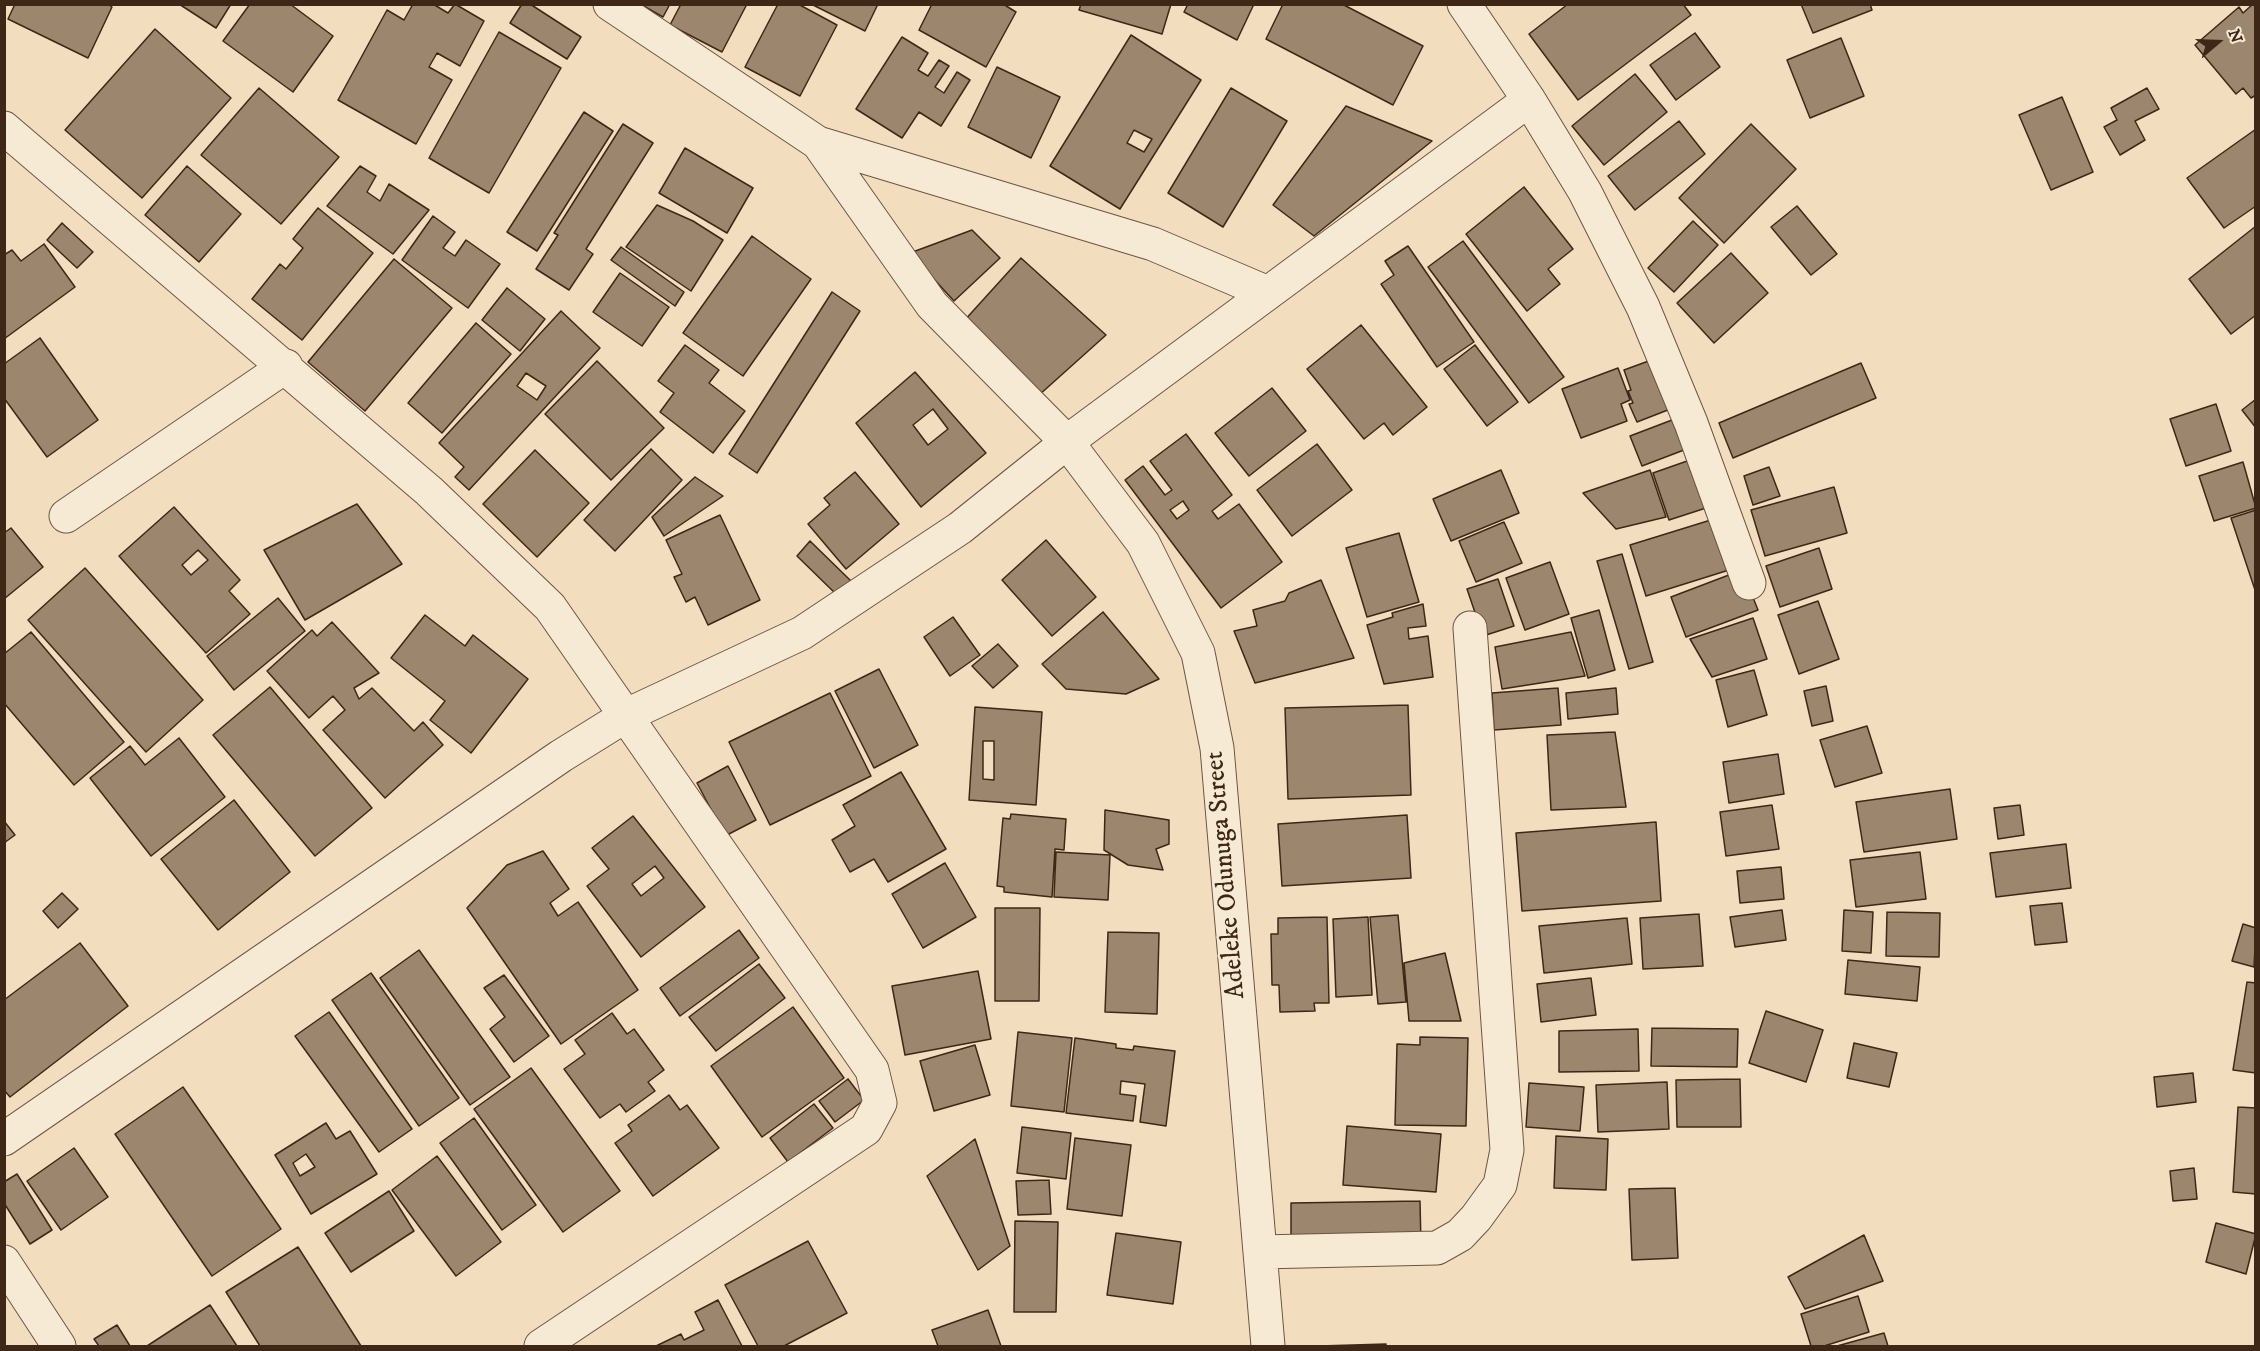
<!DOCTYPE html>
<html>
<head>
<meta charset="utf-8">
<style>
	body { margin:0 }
	#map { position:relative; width:2260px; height:1351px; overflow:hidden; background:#f2debe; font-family:"IM FELL DW Pica",serif }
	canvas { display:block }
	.frame { position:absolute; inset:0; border:6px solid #3f2717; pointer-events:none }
	.north { position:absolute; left:2188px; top:12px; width:60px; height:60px; -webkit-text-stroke:4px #f7ead5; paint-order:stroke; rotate:71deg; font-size:16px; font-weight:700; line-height:24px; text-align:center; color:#3f2717 }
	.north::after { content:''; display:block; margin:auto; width:21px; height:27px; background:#3f2717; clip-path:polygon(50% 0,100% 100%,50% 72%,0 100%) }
</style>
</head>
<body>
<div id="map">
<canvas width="2260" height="1351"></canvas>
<div class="frame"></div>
<div class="north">N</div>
</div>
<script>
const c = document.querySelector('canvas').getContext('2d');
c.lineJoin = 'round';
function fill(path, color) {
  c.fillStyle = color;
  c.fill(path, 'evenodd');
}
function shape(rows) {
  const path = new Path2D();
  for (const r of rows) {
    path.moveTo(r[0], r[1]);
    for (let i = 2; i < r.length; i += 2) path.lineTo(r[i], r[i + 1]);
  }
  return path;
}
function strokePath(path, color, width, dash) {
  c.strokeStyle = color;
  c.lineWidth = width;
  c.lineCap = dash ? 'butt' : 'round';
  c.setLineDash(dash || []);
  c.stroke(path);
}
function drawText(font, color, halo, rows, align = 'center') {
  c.font = font + ' "IM FELL DW Pica",serif';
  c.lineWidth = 4.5;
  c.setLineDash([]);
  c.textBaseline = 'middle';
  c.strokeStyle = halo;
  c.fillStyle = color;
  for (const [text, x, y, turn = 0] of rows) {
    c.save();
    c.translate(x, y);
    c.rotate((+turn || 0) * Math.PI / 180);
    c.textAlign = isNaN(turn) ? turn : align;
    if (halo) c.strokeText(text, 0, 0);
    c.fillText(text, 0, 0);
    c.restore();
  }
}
const building = shape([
	[15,4,108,4,112,7,88,58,8,19,15,4],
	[179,4,231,4,216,28,179,4],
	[250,4,290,4,333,36,293,92,223,41,250,4],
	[413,4,433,4,448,13,455,4,484,21,460,66,437,53,429,67,452,80,416,144,338,100,387,10,404,20,413,4],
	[522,4,530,4,581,37,567,59,510,23,522,4],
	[640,4,670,4,663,17,640,4],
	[681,4,747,4,722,52,670,25,681,4],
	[778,4,798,4,837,25,800,96,745,67,778,4],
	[811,4,878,4,865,31,811,4],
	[932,4,1003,4,1016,12,986,67,919,30,932,4],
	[1081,4,1171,4,1162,34,1079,10,1081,4],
	[1188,4,1254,4,1237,40,1184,12,1188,4],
	[1283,4,1342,4,1423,46,1393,105,1266,39,1283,4],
	[1568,4,1683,4,1691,15,1578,100,1529,34,1568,4],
	[1801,4,1870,4,1872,10,1813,33,1801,4],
	[2253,4,2256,4,2256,95,2251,98,2243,88,2236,94,2195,45,2239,7,2243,13,2253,4],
	[155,29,231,98,142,198,65,130,155,29],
	[499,32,561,68,489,193,429,158,499,32],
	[1695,33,1720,67,1676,100,1650,65,1695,33],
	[1131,35,1201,80,1120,209,1050,166,1131,35],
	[1134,130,1152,139,1144,152,1127,143,1134,130],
	[902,37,928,53,918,70,928,76,939,60,949,66,935,87,944,93,957,72,970,80,941,126,919,112,902,138,856,109,902,37],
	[1841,38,1864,96,1810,118,1787,60,1841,38],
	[997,67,1060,97,1031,158,968,127,997,67],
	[1635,74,1667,112,1604,165,1572,126,1635,74],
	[259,88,339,157,281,224,201,155,259,88],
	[1231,88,1287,121,1223,227,1168,193,1231,88],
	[2147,88,2159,109,2135,121,2145,140,2120,155,2104,127,2117,120,2111,108,2147,88],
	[2062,97,2093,172,2051,190,2019,115,2062,97],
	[1346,106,1432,141,1314,236,1273,205,1346,106],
	[584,112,613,131,537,251,507,232,584,112],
	[1679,121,1705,154,1635,210,1608,176,1679,121],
	[623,124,653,143,586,249,593,254,569,290,536,269,558,235,554,233,623,124],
	[1751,124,1796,169,1724,243,1679,198,1751,124],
	[2256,129,2256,206,2224,228,2187,178,2256,129],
	[685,148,753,188,727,233,659,193,685,148],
	[187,166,241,214,199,262,145,215,187,166],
	[360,166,376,176,367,192,380,201,389,184,429,210,393,254,327,206,360,166],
	[1524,187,1573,249,1548,269,1560,284,1527,311,1466,234,1524,187],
	[657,205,693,221,723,240,691,291,626,247,657,205],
	[1797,206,1837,254,1811,275,1771,227,1797,206],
	[318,208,373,253,302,340,252,299,280,264,286,269,303,248,293,239,318,208],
	[433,216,455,232,443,248,455,256,466,240,500,264,468,308,402,260,433,216],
	[1693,221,1718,245,1674,292,1648,268,1693,221],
	[62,223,93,252,77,268,47,240,62,223],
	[2256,226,2256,315,2231,334,2189,279,2256,226],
	[972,230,1000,258,954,301,910,253,972,230],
	[752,236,811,279,743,376,683,333,752,236],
	[1463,241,1564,377,1529,403,1428,267,1463,241],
	[44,244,75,287,4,339,4,255,12,250,21,261,44,244],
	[1408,246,1474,342,1437,367,1381,284,1394,275,1385,261,1408,246],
	[621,247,684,292,675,306,611,260,621,247],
	[1731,253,1768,293,1714,343,1677,303,1731,253],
	[1021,258,1106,335,1038,396,963,322,1021,258],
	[394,259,452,308,365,411,308,362,394,259],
	[620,273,669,307,642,346,593,312,620,273],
	[507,288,545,319,520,351,482,320,507,288],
	[832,292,860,311,757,473,729,454,832,292],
	[561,311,600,348,469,490,455,477,464,467,439,443,561,311],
	[526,373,546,386,537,400,517,386,526,373],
	[476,323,511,354,442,433,408,403,476,323],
	[1361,325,1427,407,1393,435,1384,423,1364,439,1307,369,1361,325],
	[40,338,98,420,47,457,4,398,4,364,40,338],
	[685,345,719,370,709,383,745,411,713,453,660,412,674,393,658,381,685,345],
	[1475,345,1518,402,1487,426,1444,369,1475,345],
	[1654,359,1673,408,1637,422,1629,404,1633,403,1628,391,1631,390,1624,370,1654,359],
	[597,361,664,428,611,480,545,414,597,361],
	[1861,363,1876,398,1733,458,1719,423,1861,363],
	[1618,368,1630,400,1621,404,1627,421,1581,438,1562,389,1618,368],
	[915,372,986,453,921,507,856,423,915,372],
	[933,409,948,429,928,445,913,425,933,409],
	[1272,388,1306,431,1249,476,1215,433,1272,388],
	[2256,399,2256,428,2242,410,2256,399],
	[2216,404,2231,451,2186,466,2170,419,2216,404],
	[1672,420,1684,450,1642,466,1630,436,1672,420],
	[1186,434,1232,495,1212,511,1218,519,1239,504,1282,562,1221,608,1125,480,1143,466,1165,495,1172,490,1150,461,1186,434],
	[1183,501,1189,510,1177,519,1170,510,1183,501],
	[1317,444,1352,490,1292,536,1257,490,1317,444],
	[651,449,682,480,615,551,584,520,651,449],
	[535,450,589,503,537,557,483,504,535,450],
	[1690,460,1706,508,1669,520,1653,473,1690,460],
	[2243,462,2256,508,2214,521,2199,476,2243,462],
	[1769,467,1780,496,1753,505,1744,476,1769,467],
	[1501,470,1519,513,1451,541,1433,499,1501,470],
	[1650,470,1666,517,1616,529,1583,493,1650,470],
	[855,472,899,524,846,569,808,524,830,505,824,498,855,472],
	[695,477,723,496,664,536,652,517,695,477],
	[1834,487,1847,533,1765,556,1751,510,1834,487],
	[357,504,402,564,305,620,264,550,357,504],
	[174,507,240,580,229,591,250,614,206,653,119,556,174,507],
	[198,550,208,560,191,575,182,565,198,550],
	[2256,510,2256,593,2231,518,2256,510],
	[720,515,760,600,708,625,695,597,686,602,674,577,682,574,666,540,720,515],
	[1714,519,1729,570,1646,596,1630,545,1714,519],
	[1504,522,1522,563,1476,582,1459,541,1504,522],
	[11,528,43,567,4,599,4,533,11,528],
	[1399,533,1419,602,1367,617,1346,548,1399,533],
	[1046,540,1096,597,1052,636,1002,580,1046,540],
	[810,541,851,581,838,596,797,556,810,541],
	[1819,548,1832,589,1780,607,1766,566,1819,548],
	[1622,554,1653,662,1629,669,1597,561,1622,554],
	[1550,562,1569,614,1525,630,1506,578,1550,562],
	[85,568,203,700,146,752,28,620,85,568],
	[1742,570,1758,610,1686,637,1671,597,1742,570],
	[1498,579,1514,626,1483,636,1467,589,1498,579],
	[1321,580,1354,658,1255,683,1234,631,1257,626,1253,610,1285,601,1289,593,1321,580],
	[278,598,305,631,234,690,207,656,278,598],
	[1818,601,1839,659,1799,674,1778,615,1818,601],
	[1423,604,1426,626,1408,628,1409,639,1428,636,1433,677,1384,684,1367,625,1393,617,1392,613,1423,604],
	[1599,610,1615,670,1588,678,1571,618,1599,610],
	[1103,612,1159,679,1126,694,1066,689,1042,664,1103,612],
	[425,615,465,646,473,635,528,679,471,753,430,720,445,701,391,658,425,615],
	[953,617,980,655,950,676,924,637,953,617],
	[1753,618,1767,659,1712,677,1690,639,1753,618],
	[332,622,379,673,354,688,359,699,372,688,414,731,423,722,443,745,385,798,323,730,345,710,333,696,309,718,267,671,312,630,317,636,332,622],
	[31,632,124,742,74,785,4,703,4,654,31,632],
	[1571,632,1585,676,1502,689,1495,647,1571,632],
	[998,644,1018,666,993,688,972,666,998,644],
	[879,669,918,745,874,768,835,691,879,669],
	[1754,670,1767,715,1728,727,1716,680,1754,670],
	[1826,686,1833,721,1812,726,1804,691,1826,686],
	[270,687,372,808,315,856,213,735,270,687],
	[1558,688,1561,725,1494,730,1492,693,1558,688],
	[1616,688,1618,714,1568,719,1566,693,1616,688],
	[830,693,871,776,770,825,729,742,830,693],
	[1408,705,1411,795,1288,799,1285,708,1408,705],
	[975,707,1042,712,1036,805,969,800,975,707],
	[983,741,994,741,994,780,983,779,983,741],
	[1867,726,1882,773,1835,787,1820,740,1867,726],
	[1615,732,1626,807,1551,810,1547,735,1615,732],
	[179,738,225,797,151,856,90,778,130,746,145,765,179,738],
	[1778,754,1784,794,1729,803,1723,762,1778,754],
	[728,766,756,820,725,836,697,783,728,766],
	[901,772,946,849,888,882,874,859,850,872,832,840,855,826,843,805,901,772],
	[1950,789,1957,839,1864,852,1856,802,1950,789],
	[234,800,290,872,218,930,161,859,234,800],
	[1772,805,1779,849,1726,856,1720,812,1772,805],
	[2020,805,2024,835,1998,839,1994,808,2020,805],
	[1105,810,1169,820,1169,844,1156,849,1163,870,1128,865,1104,850,1105,810],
	[1011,814,1066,819,1064,850,1055,849,1052,897,1004,892,1004,887,997,886,1003,818,1010,819,1011,814],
	[1407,815,1411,878,1282,886,1278,824,1407,815],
	[633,816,705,907,641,957,587,886,609,869,592,848,633,816],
	[655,866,664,878,641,896,632,884,655,866],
	[4,821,15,835,4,843,4,821],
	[1656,822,1661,901,1522,911,1516,833,1656,822],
	[2066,844,2071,888,1996,897,1990,853,2066,844],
	[543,851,569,889,550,903,558,916,578,902,638,990,561,1044,467,908,507,865,543,851],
	[1056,852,1110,855,1108,900,1054,897,1056,852],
	[1920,852,1926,899,1856,907,1850,860,1920,852],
	[945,863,976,917,923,948,892,894,945,863],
	[1781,867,1784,899,1740,903,1737,871,1781,867],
	[62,893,78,909,58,928,43,911,62,893],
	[2062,903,2067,942,2035,945,2030,906,2062,903],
	[995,908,1040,908,1039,1001,995,1001,995,908],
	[1782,910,1786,940,1735,947,1730,917,1782,910],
	[1844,910,1873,912,1871,953,1842,951,1844,910],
	[1887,912,1940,913,1939,957,1886,956,1887,912],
	[1699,914,1703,966,1643,969,1640,918,1699,914],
	[1398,915,1406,1002,1378,1004,1370,917,1398,915],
	[1327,917,1329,1003,1314,1003,1315,1011,1280,1012,1279,985,1272,985,1271,934,1278,934,1278,918,1327,917],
	[1368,917,1372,995,1336,997,1333,919,1368,917],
	[1627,918,1632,964,1544,973,1539,926,1627,918],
	[2243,924,2256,928,2254,967,2232,961,2243,924],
	[739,930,759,958,680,1016,660,988,739,930],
	[1108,932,1159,933,1157,1014,1105,1012,1108,932],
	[80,943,128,1006,10,1097,4,1090,4,1000,80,943],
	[419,950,510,1077,470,1105,380,978,419,950],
	[1445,953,1461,1021,1409,1021,1404,963,1445,953],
	[1848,960,1920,967,1917,1001,1845,994,1848,960],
	[759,964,785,998,716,1051,689,1017,759,964],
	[978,971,991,1039,905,1055,892,986,978,971],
	[371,973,459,1098,419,1126,332,1000,371,973],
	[504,975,549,1036,514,1062,490,1029,505,1017,484,988,504,975],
	[1591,978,1596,1015,1541,1022,1537,984,1591,978],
	[2247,982,2256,983,2256,1073,2233,1070,2247,982],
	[793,1007,844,1078,762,1137,711,1066,793,1007],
	[1766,1011,1823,1030,1806,1082,1749,1063,1766,1011],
	[329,1012,412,1129,379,1152,295,1036,329,1012],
	[612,1013,627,1034,634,1029,664,1070,648,1082,655,1091,626,1112,620,1104,600,1118,564,1069,585,1054,575,1040,612,1013],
	[1652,1028,1738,1029,1737,1067,1651,1066,1652,1028],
	[1638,1029,1639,1071,1559,1072,1559,1031,1638,1029],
	[1018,1032,1072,1038,1064,1112,1011,1106,1018,1032],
	[1420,1037,1468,1038,1466,1126,1395,1125,1397,1044,1420,1045,1420,1037],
	[1075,1038,1116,1044,1116,1048,1133,1050,1134,1046,1175,1051,1166,1126,1140,1122,1145,1084,1121,1081,1120,1094,1136,1096,1133,1121,1066,1113,1075,1038],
	[1854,1043,1897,1053,1889,1087,1847,1078,1854,1043],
	[975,1045,990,1095,934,1111,920,1061,975,1045],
	[531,1068,620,1191,563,1232,474,1109,531,1068],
	[2193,1073,2196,1102,2157,1107,2154,1077,2193,1073],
	[848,1079,864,1100,835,1122,819,1101,848,1079],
	[1740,1079,1741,1127,1677,1127,1676,1080,1740,1079],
	[1667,1082,1669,1129,1598,1132,1596,1085,1667,1082],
	[1529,1083,1584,1087,1580,1131,1526,1127,1529,1083],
	[183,1087,281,1229,212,1276,115,1134,183,1087],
	[669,1095,680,1110,687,1105,719,1148,653,1196,615,1143,632,1131,628,1125,669,1095],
	[814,1104,833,1128,788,1162,770,1138,814,1104],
	[2238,1107,2256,1108,2256,1194,2233,1192,2238,1107],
	[474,1118,536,1205,502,1230,440,1143,474,1118],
	[326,1123,336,1139,350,1131,377,1174,311,1214,275,1155,326,1123],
	[306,1154,315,1167,300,1176,293,1163,306,1154],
	[1347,1126,1441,1134,1436,1192,1343,1185,1347,1126],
	[1022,1127,1071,1133,1066,1179,1017,1173,1022,1127],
	[1556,1136,1608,1139,1606,1190,1554,1188,1556,1136],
	[1075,1138,1131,1145,1122,1216,1067,1209,1075,1138],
	[975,1139,1010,1246,978,1270,927,1176,975,1139],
	[74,1148,108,1197,61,1230,27,1181,74,1148],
	[437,1156,501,1242,456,1276,392,1190,437,1156],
	[2194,1168,2197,1199,2173,1201,2170,1171,2194,1168],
	[17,1174,52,1230,30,1244,4,1203,4,1182,17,1174],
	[1049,1180,1051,1214,1018,1215,1016,1181,1049,1180],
	[1675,1188,1678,1258,1632,1260,1629,1189,1675,1188],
	[389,1191,414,1231,351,1272,325,1233,389,1191],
	[1420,1201,1421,1245,1291,1247,1291,1203,1420,1201],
	[1015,1221,1058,1222,1056,1312,1014,1312,1015,1221],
	[2216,1223,2256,1234,2246,1274,2206,1262,2216,1223],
	[1116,1233,1181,1242,1173,1304,1107,1295,1116,1233],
	[1864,1235,1883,1281,1805,1309,1788,1277,1864,1235],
	[808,1241,847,1313,784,1346,758,1346,725,1285,808,1241],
	[298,1247,361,1346,260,1346,226,1292,298,1247],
	[1858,1296,1869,1332,1824,1346,1811,1346,1801,1314,1858,1296],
	[718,1300,742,1346,656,1346,681,1334,684,1340,704,1330,695,1312,718,1300],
	[210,1305,237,1346,147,1346,210,1305],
	[988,1310,1001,1346,938,1346,932,1330,988,1310],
	[117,1325,130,1346,99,1346,94,1339,117,1325],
	[1884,1333,1888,1346,1837,1346,1884,1333],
	[1386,1344,1386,1346,1319,1346,1386,1344]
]);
fill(building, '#9c866e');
strokePath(building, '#3f2717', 1.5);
const street = shape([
	[610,4,818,143,932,305,1067,442,1143,543,1198,653,1217,748,1268,1346],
	[1464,4,1529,100,1585,192,1643,307,1691,423,1749,583],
	[4,128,429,491,550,607,872,1070,880,1103,866,1129,541,1346],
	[818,143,1153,244,1268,293],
	[66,516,286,366],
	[4,1139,561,756,627,715,802,633,960,528,1076,435,1529,100],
	[1260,1252,1437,1248,1460,1235,1476,1218,1500,1185,1507,1150,1470,628],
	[4,1262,59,1346]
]);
strokePath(street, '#6c5541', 35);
strokePath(street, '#f7ead5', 33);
drawText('26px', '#3f2717', '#f7ead5', [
	["Adeleke Odunuga Street",1227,875,-95]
]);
</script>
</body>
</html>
